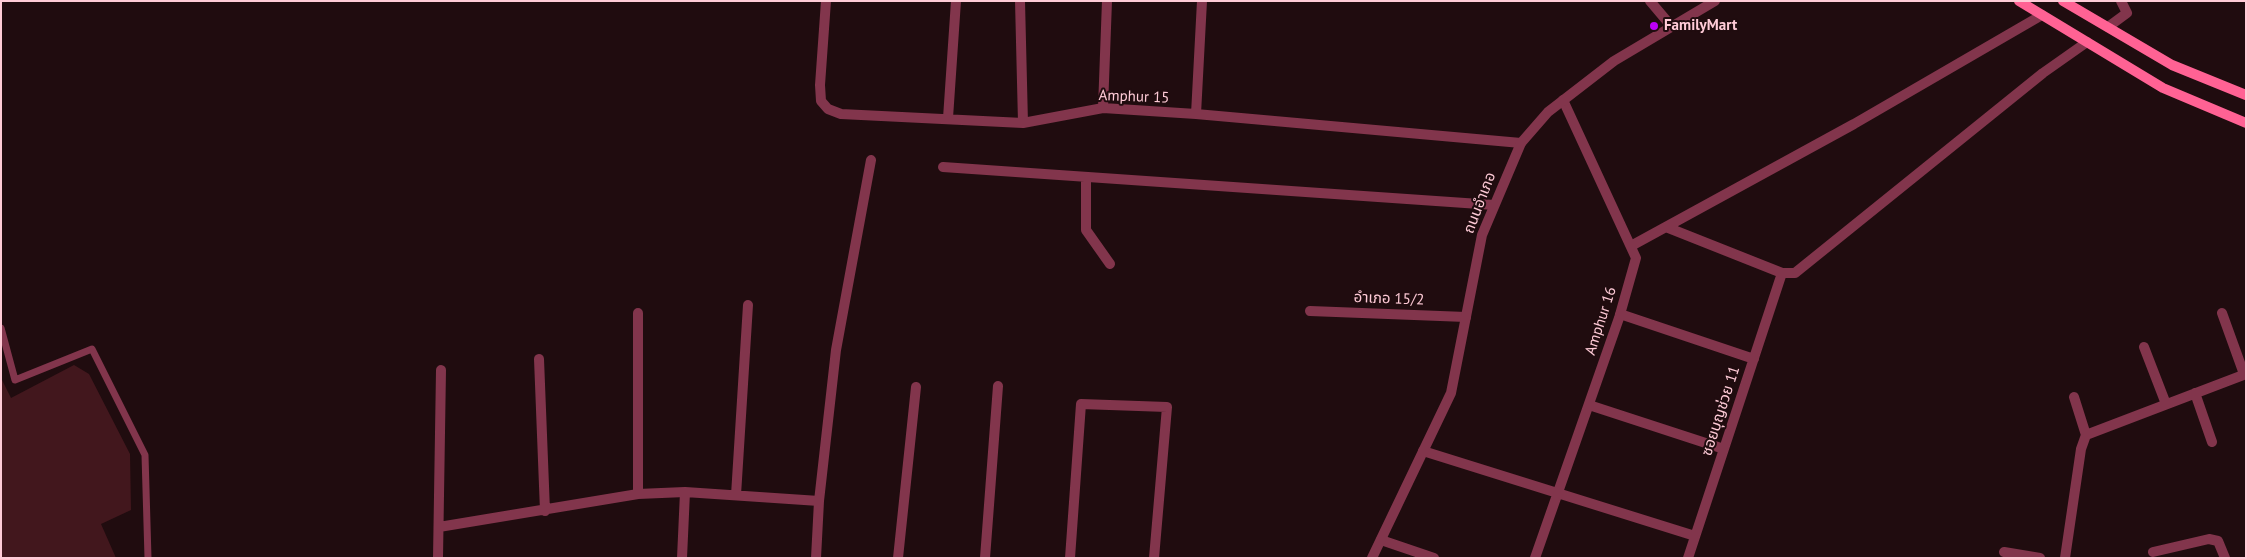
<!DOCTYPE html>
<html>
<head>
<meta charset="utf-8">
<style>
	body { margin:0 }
	#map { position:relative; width:2247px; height:559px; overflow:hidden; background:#200c0f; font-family:"PT Sans",sans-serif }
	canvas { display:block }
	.frame { position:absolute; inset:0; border:2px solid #ffcbd7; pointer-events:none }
</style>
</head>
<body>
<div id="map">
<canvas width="2247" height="559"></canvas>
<div class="frame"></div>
</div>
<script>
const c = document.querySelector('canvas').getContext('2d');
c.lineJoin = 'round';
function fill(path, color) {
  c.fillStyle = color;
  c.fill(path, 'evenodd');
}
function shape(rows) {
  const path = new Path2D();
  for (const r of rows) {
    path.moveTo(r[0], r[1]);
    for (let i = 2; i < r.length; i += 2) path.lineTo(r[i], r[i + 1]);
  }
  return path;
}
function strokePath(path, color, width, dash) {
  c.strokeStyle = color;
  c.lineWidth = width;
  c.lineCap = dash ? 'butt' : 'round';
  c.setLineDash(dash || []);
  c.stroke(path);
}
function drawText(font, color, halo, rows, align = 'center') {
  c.font = font + ' "PT Sans","Noto Sans Thai",sans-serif';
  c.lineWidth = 4;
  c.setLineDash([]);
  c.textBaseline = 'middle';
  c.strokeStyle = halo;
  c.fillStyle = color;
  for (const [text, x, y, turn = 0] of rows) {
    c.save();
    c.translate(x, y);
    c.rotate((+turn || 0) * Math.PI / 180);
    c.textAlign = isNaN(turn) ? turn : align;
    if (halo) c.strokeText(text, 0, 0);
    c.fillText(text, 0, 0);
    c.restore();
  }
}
fill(shape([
	[74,365,89,374,130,454,131,510,101,524,116,558,1,558,1,378,11,398]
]), '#42171d');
strokePath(shape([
	[1,328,15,380,92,349,145,455,148,558]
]), '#82354c', 7);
strokePath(shape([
	[826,1,820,85,821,101,828,109,841,114,1023,123,1103,108,1196,114,1521,143],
	[1020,1,1023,123],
	[1650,1,1672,27],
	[2108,27,2127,13,2121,1],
	[1103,108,1107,1],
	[1196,114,1202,1],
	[948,118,956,1],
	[943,167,1494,205],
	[1086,177,1086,230,1110,264],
	[1666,227,1782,273,1795,273,2043,73,2087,42],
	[1631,246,1854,124,2042,15],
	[1310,311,1466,317],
	[638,313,638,494],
	[2222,313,2244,374],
	[1620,314,1754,359],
	[2144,347,2166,404],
	[539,359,545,511],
	[2195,393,2212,442],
	[2074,397,2086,435],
	[1589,405,1724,449],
	[1423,451,1695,536],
	[736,495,748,305],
	[439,527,638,494,685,492,819,501],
	[1381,540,1434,558],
	[2004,552,2040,558],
	[2153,552,2209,539,2218,541,2225,558],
	[438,558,441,370],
	[682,558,685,492],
	[816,558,819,501,836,350,871,160],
	[898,558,916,387],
	[985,558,998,386],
	[1070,558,1081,404,1167,407,1154,558],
	[1535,558,1619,318,1636,258,1563,100],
	[1688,558,1782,273],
	[2065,558,2081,449,2086,435,2246,374]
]), '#82354c', 10);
strokePath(shape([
	[1372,558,1451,393,1482,235,1521,143,1548,112,1614,61,1715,1]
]), '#82354c', 10);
strokePath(shape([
	[2019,1,2163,88,2246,123],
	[2063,1,2172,65,2246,95]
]), '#ff6294', 10);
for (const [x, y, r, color] of [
	[1654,26,5,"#bb00f6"]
]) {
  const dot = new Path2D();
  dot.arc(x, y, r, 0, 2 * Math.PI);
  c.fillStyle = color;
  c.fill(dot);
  strokePath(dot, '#200c0f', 2);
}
drawText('bold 15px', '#ffcbd7', '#200c0f', [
	["FamilyMart",1664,26]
], 'left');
drawText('15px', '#ffcbd7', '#200c0f', [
	["Amphur 15",1134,97,2],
	["ถนนอำเภอ",1480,203,-69],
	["อำเภอ 15/2",1389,299,2],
	["Amphur 16",1601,321,-72],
	["ซอยบุญช่วย 11",1721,411,-72]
]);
</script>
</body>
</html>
